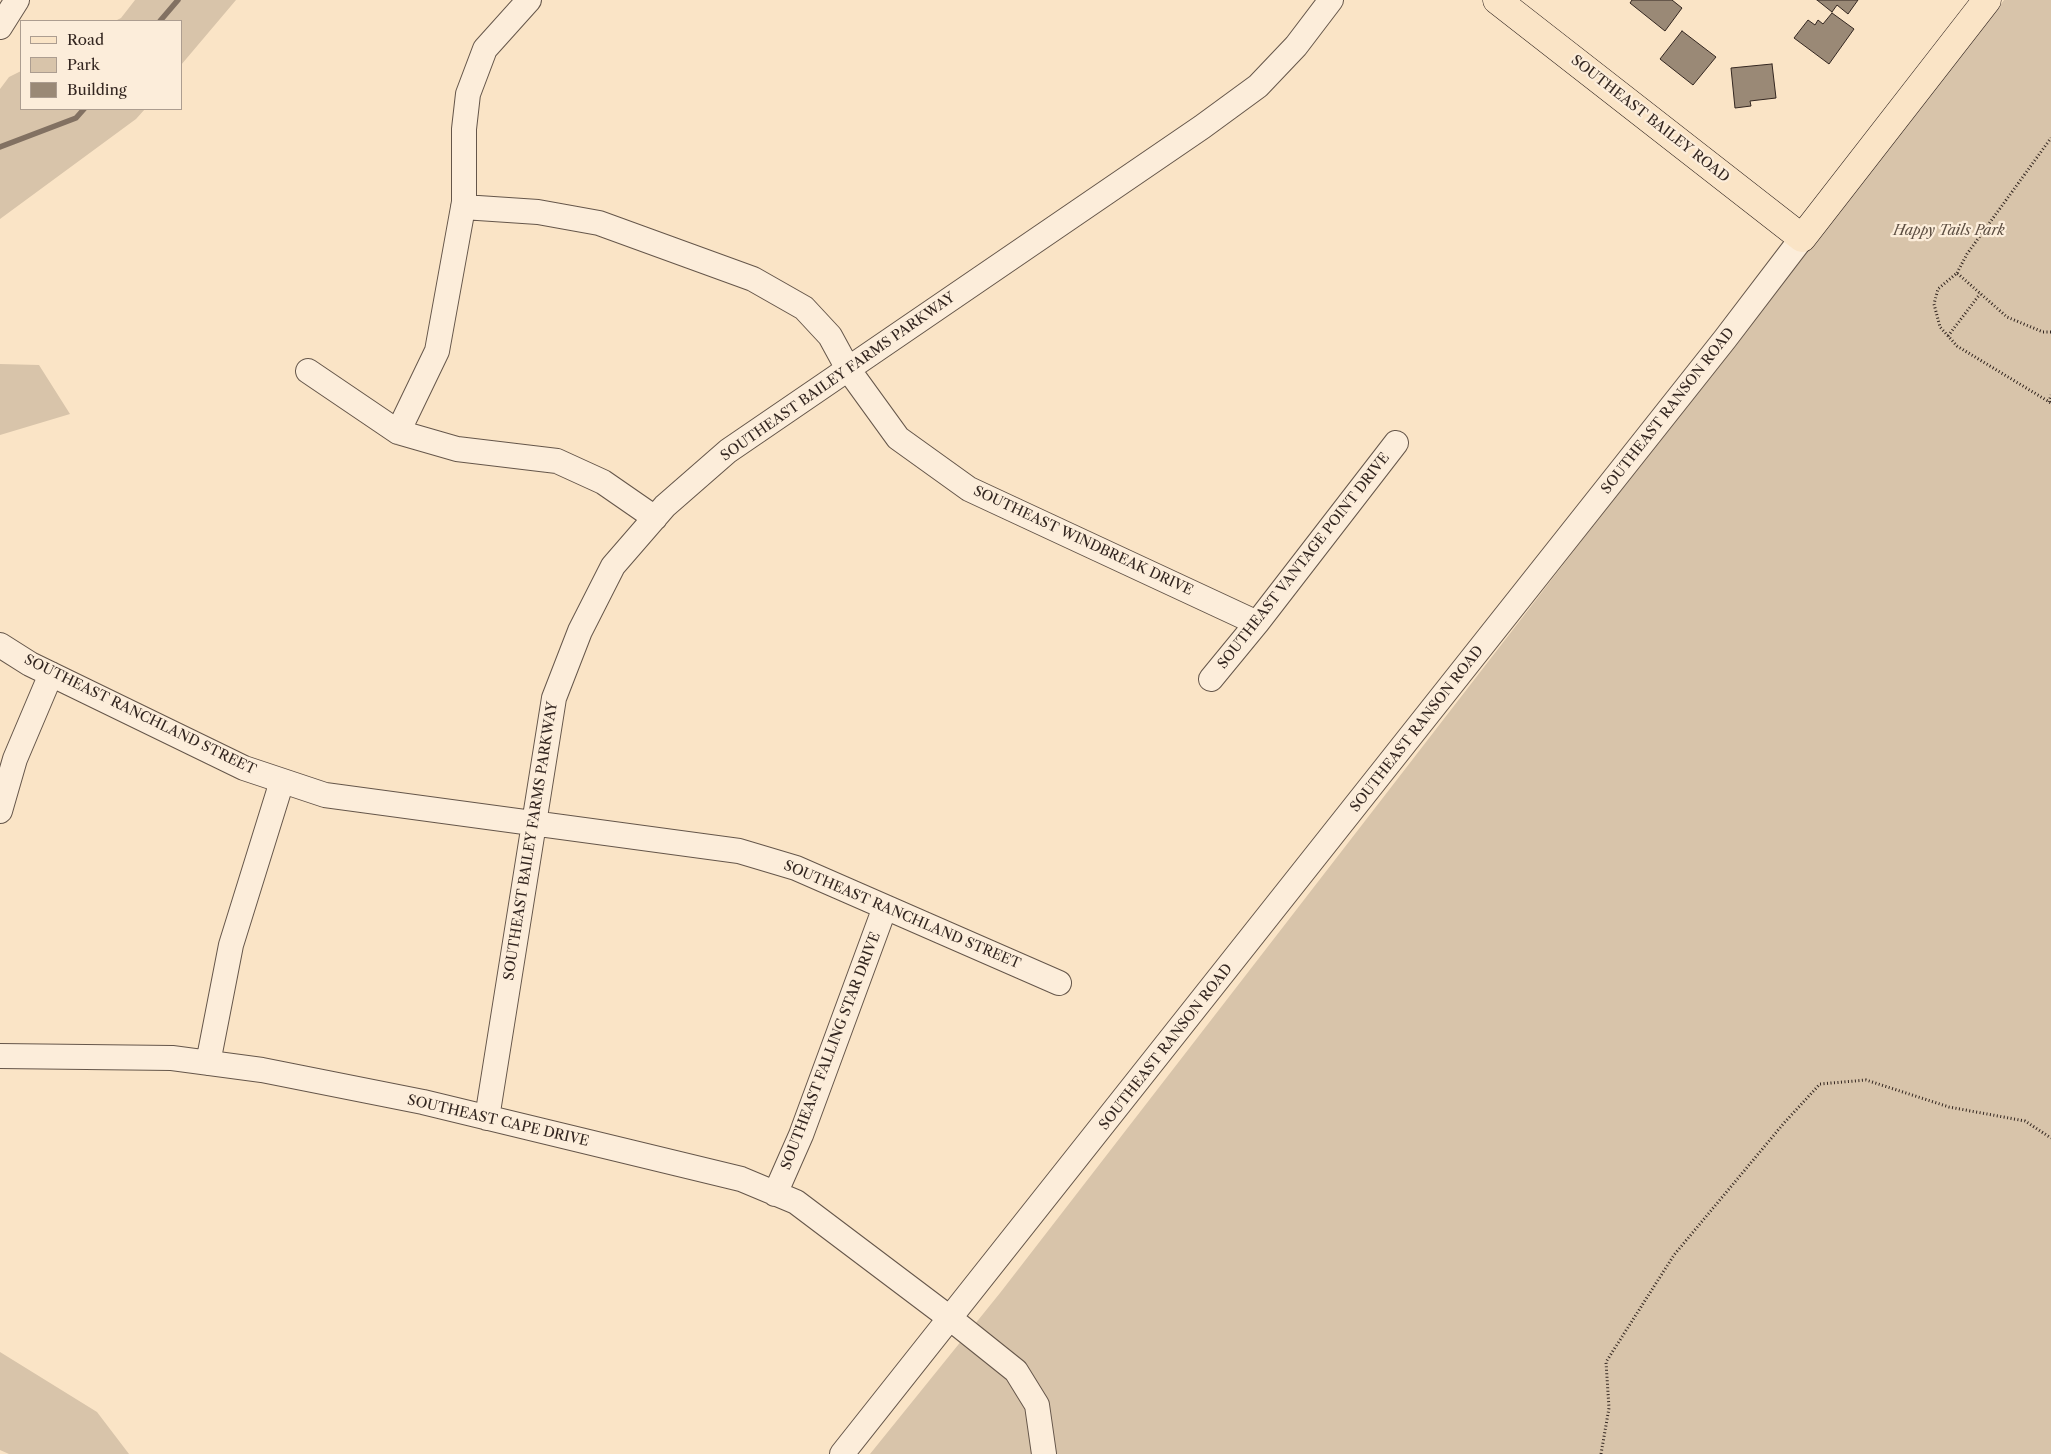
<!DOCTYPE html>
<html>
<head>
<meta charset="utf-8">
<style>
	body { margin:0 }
	#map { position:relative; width:2051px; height:1454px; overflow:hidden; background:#fae4c6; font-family:"Libre Caslon Text",serif }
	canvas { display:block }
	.legend { position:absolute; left:20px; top:20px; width:162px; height:90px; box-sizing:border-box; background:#fcedda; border:1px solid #ac9d90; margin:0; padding:6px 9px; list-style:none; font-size:15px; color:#332620 }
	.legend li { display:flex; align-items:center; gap:10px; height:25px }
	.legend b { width:25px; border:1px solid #ac9d90 }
</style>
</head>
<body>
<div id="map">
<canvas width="2051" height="1454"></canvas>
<ul class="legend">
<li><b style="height:6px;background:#fae4c6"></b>Road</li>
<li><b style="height:14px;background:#d8c4aa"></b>Park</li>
<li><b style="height:14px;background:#9a8976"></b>Building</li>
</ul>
</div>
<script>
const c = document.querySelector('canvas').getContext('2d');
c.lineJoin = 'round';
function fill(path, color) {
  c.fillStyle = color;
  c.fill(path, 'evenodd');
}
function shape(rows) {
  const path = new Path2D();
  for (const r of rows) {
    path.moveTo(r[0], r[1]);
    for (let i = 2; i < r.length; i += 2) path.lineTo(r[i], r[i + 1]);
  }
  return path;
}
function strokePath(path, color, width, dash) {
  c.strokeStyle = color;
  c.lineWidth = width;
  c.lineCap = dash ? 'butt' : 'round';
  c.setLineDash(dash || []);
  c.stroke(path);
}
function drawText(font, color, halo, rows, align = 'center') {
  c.font = font + ' "Libre Caslon Text",serif';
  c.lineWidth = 4.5;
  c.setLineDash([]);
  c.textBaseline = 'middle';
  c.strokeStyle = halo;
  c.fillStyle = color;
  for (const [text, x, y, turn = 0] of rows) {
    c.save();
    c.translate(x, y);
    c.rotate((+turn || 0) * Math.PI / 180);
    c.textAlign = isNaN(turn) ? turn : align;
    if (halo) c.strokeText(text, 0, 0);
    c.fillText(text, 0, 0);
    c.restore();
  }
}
fill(shape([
	[135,0,236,0,181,65,181,21,115,21,121,18],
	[2004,0,2051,0,2051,1454,870,1454,1000,1293,1808,248],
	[21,71,21,109,145,109,136,119,0,219,0,89,9,77],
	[0,364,39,365,70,414,0,435],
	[0,1352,97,1412,129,1454,9,1454,0,1450]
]), '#d8c4aa');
strokePath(shape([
	[160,21,178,0],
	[0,147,76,118,84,109]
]), '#827162', 5.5);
const building = shape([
	[1632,0,1672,0,1682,8,1665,31,1630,3,1632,0],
	[1817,0,1858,0,1848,14,1837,5,1832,12,1817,0],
	[1832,13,1854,29,1829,64,1794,38,1808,20,1815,25,1818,20,1823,24,1832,13],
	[1682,31,1716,57,1693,85,1660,59,1682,31],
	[1772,64,1776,98,1750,101,1751,106,1735,108,1731,68,1772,64]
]);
fill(building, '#9a8976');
strokePath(building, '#332620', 1);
const minor = shape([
	[0,27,17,0],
	[463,207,538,212,599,223,753,279,804,308,830,336,848,369,898,438,969,489,1257,623],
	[308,371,398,432,457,449,557,461,603,482,655,518],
	[398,432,437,351,464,202,464,129,468,94,485,49,529,0],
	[0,645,30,664,244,768,325,795,739,851,796,868,1059,983],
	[1211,679,1257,623,1396,443],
	[0,811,15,759,51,674],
	[0,1056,172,1058,262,1070,423,1102,741,1179,796,1202,951,1319,1016,1371,1037,1405,1044,1454],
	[208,1063,231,945,282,781],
	[487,1118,554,698,580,631,613,566,665,506,728,451,1202,127,1258,86,1296,46,1331,0],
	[775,1194,801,1135,885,907],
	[842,1454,1725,339,1802,238]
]);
const major = shape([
	[1497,0,1802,238,1987,0]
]);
strokePath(minor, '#65564a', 26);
strokePath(major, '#332620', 29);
strokePath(shape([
	[1957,273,1967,254,2051,138],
	[2051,332,2043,332,2007,317,1957,273,1938,289,1934,304,1940,327,1957,346,2051,403],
	[1948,336,1980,294],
	[2049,402,2051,395],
	[1601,1454,1609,1408,1606,1362,1674,1255,1784,1123,1820,1084,1866,1080,1949,1107,2025,1121,2051,1138]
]), '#332620', 3, [1, 2.5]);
strokePath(minor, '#fcedda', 24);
strokePath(major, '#fae4c6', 28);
drawText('14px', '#332620', '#fcedda', [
	["SOUTHEAST BAILEY ROAD",1650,119,38],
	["SOUTHEAST BAILEY FARMS PARKWAY",838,377,-35],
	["SOUTHEAST RANSON ROAD",1668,411,-52],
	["SOUTHEAST WINDBREAK DRIVE",1083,541,25],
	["SOUTHEAST VANTAGE POINT DRIVE",1304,561,-52],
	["SOUTHEAST RANCHLAND STREET",140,715,26],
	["SOUTHEAST RANSON ROAD",1417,729,-52],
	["SOUTHEAST BAILEY FARMS PARKWAY",531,841,-81],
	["SOUTHEAST RANCHLAND STREET",902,915,23],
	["SOUTHEAST RANSON ROAD",1166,1047,-52],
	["SOUTHEAST FALLING STAR DRIVE",831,1051,-69],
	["SOUTHEAST CAPE DRIVE",498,1121,13]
]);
drawText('italic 14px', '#5c4e42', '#fcedda', [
	["Happy Tails Park",1949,231]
]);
</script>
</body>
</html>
